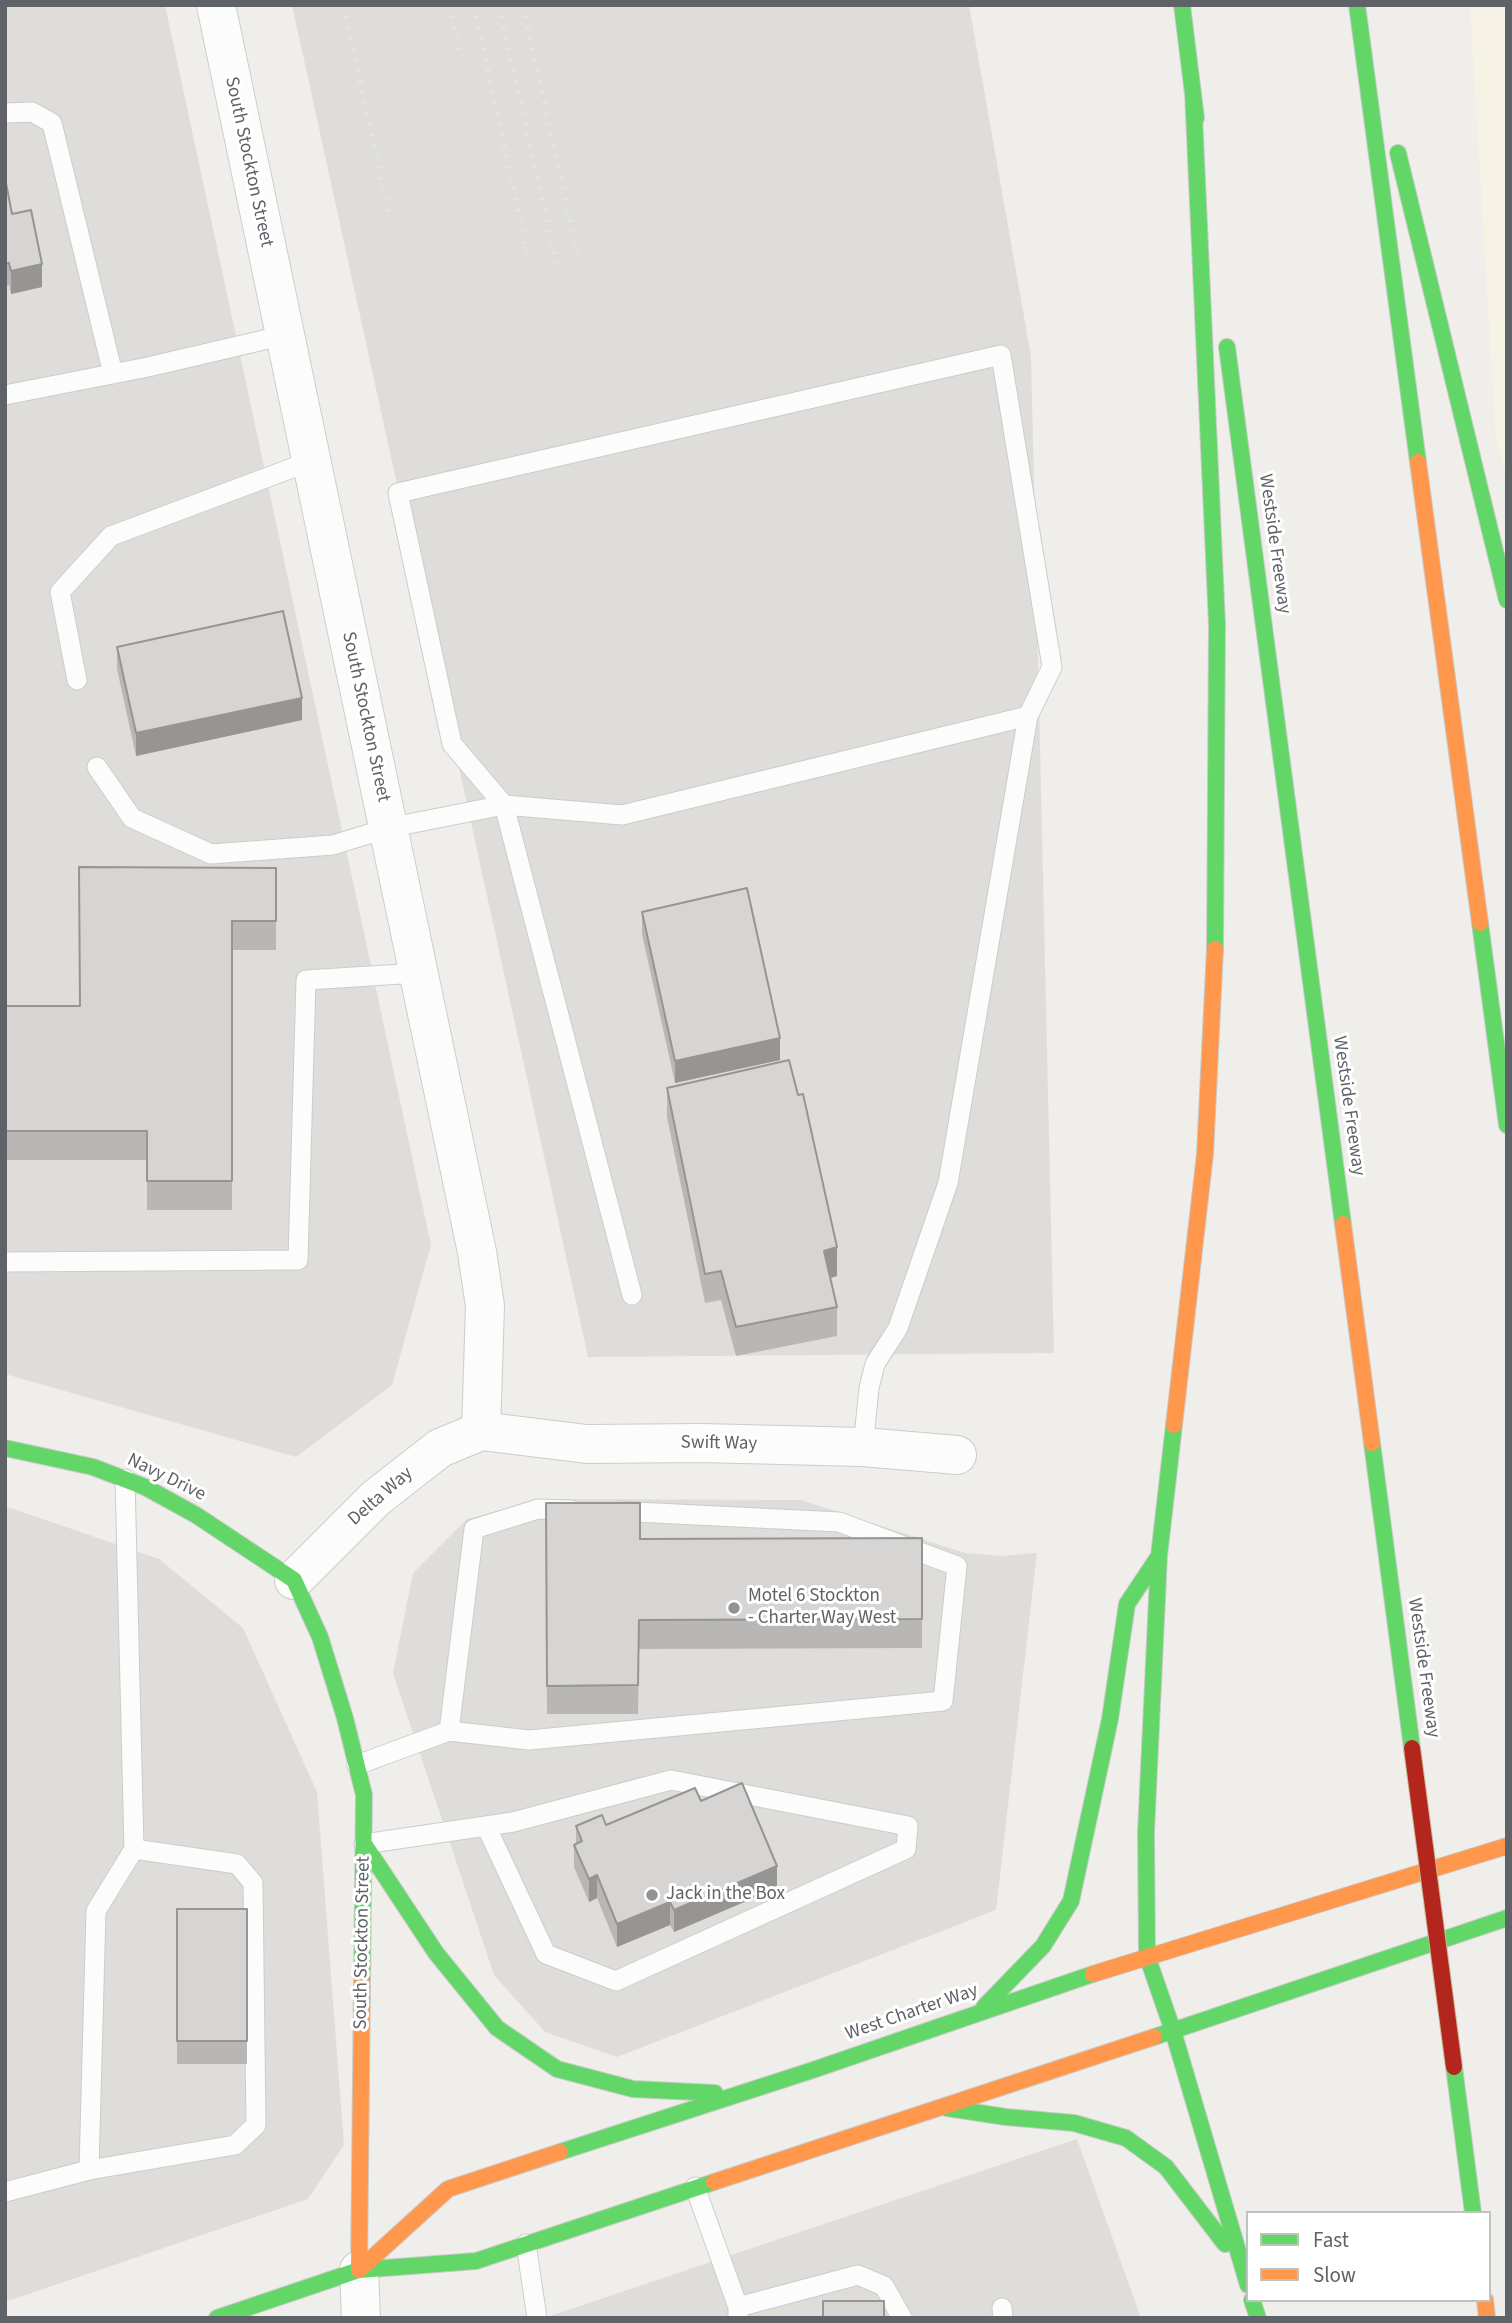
<!DOCTYPE html>
<html>
<head>
<meta charset="utf-8">
<style>
	body { margin:0 }
	#map { position:relative; width:1512px; height:2323px; overflow:hidden; background:#efeeea; font-family:"Source Sans 3",sans-serif }
	canvas { display:block }
	.frame { position:absolute; inset:0; border:7px solid #5f6368; pointer-events:none }
	.legend { position:absolute; left:1246px; top:2211px; width:245px; height:91px; box-sizing:border-box; background:#fff; border:2px solid #bfc1c3; margin:0; padding:9px 12px; list-style:none; font-size:21px; color:#5f6368 }
	.legend li { display:flex; align-items:center; gap:14px; height:35px }
	.legend b { width:35px; border:2px solid #bfc1c3 }
</style>
</head>
<body>
<div id="map">
<canvas width="1512" height="2323"></canvas>
<div class="frame"></div>
<ul class="legend">
<li><b style="height:9px;background:#63d668"></b>Fast</li>
<li><b style="height:9px;background:#ff974d"></b>Slow</li>
</ul>
</div>
<script>
const c = document.querySelector('canvas').getContext('2d');
c.lineJoin = 'round';
function fill(path, color) {
  c.fillStyle = color;
  c.fill(path, 'evenodd');
}
function shape(rows) {
  const path = new Path2D();
  for (const r of rows) {
    path.moveTo(r[0], r[1]);
    for (let i = 2; i < r.length; i += 2) path.lineTo(r[i], r[i + 1]);
  }
  return path;
}
function strokePath(path, color, width, dash) {
  c.strokeStyle = color;
  c.lineWidth = width;
  c.lineCap = dash ? 'butt' : 'round';
  c.setLineDash(dash || []);
  c.stroke(path);
}
function drawText(font, color, halo, rows, align = 'center') {
  c.font = font + ' "Source Sans 3",sans-serif';
  c.lineWidth = 6;
  c.setLineDash([]);
  c.textBaseline = 'middle';
  c.strokeStyle = halo;
  c.fillStyle = color;
  for (const [text, x, y, turn = 0] of rows) {
    c.save();
    c.translate(x, y);
    c.rotate((+turn || 0) * Math.PI / 180);
    c.textAlign = isNaN(turn) ? turn : align;
    if (halo) c.strokeText(text, 0, 0);
    c.fillText(text, 0, 0);
    c.restore();
  }
}
fill(shape([
	[1470,5,1507,5,1507,473,1496,440]
]), '#f7f3e4');
fill(shape([
	[5,5,165,5,431,1245,392,1385,296,1457,5,1374],
	[292,5,969,5,1031,356,1054,1353,588,1357],
	[542,1499,801,1500,965,1553,1001,1556,1037,1553,996,1910,617,2057,545,2032,494,1975,393,1673,413,1573,467,1519],
	[5,1506,159,1559,243,1628,317,1792,344,2145,308,2199,5,2302],
	[1077,2139,1141,2318,544,2318]
]), '#dfddda');
const lane = shape([
	[5,113,32,112,52,123,113,374],
	[5,395,148,367,285,335],
	[77,680,60,592,111,536,311,461],
	[97,767,132,818,211,854,333,845,388,828,504,805,622,815,1028,716,948,1183,898,1328,875,1364,869,1388,863,1447],
	[5,1262,298,1260,306,980,418,973],
	[632,1295,504,805,452,744,398,493,1001,355,1052,667,1028,716],
	[449,1731,474,1529,538,1509,571,1510],
	[357,1765,449,1731,529,1740,943,1701,957,1566,839,1522,615,1511],
	[364,1844,486,1826,513,1822,671,1780,908,1826,906,1849,616,1981,546,1954,486,1826],
	[89,2170,235,2145,256,2125,253,1883,237,1864,134,1849],
	[695,2187,738,2307,738,2318],
	[5,2192,89,2170,96,1911,134,1849,125,1479],
	[526,2244,537,2318],
	[738,2307,858,2275,884,2286,902,2318],
	[1002,2308,1003,2318]
]);
const street = shape([
	[216,5,477,1252,485,1306,481,1431],
	[294,1580,376,1498,440,1448,481,1431,587,1444,702,1443,863,1447,957,1455],
	[359,2270,361,2318]
]);
const fast = shape([
	[1182,5,1196,118],
	[1357,5,1418,462],
	[1193,92,1217,624,1215,949],
	[1398,153,1507,600],
	[1227,347,1343,1224],
	[1480,923,1507,1125],
	[1174,1425,1159,1556,1146,1832,1147,1956,1173,2031,1248,2285],
	[1372,1443,1412,1748],
	[5,1448,93,1467,145,1487,196,1515,294,1580,320,1637,345,1718,364,1795,362,1983],
	[364,1844,436,1953,497,2028,557,2069,633,2089,715,2093],
	[984,2007,1043,1946,1071,1901,1110,1719,1127,1604,1159,1556],
	[1154,2037,1507,1918],
	[1454,2067,1473,2213],
	[947,2108,1006,2117,1074,2123,1126,2138,1166,2167,1225,2244],
	[560,2152,813,2070,1093,1974],
	[1252,2300,1258,2318],
	[217,2318,359,2270,476,2261,714,2182]
]);
const slow = shape([
	[1418,462,1480,923],
	[1343,1224,1372,1443],
	[1174,1425,1205,1154,1215,949],
	[1093,1974,1507,1846],
	[714,2182,1154,2037],
	[359,2270,362,1983],
	[359,2270,448,2189,560,2152],
	[1485,2300,1487,2318]
]);
strokePath(lane, '#cbcccc', 21);
strokePath(street, '#cbcccc', 40);
strokePath(fast, '#cacacb', 18);
strokePath(slow, '#cacacb', 18);
strokePath(lane, '#fdfcfc', 19);
strokePath(street, '#fdfcfc', 38);
strokePath(fast, '#63d668', 16);
strokePath(slow, '#ff974d', 16);
strokePath(shape([
	[344,5,388,213],
	[449,5,460,54],
	[474,5,531,272],
	[499,5,557,267],
	[523,5,579,261]
]), '#e4e4e4', 5, [2, 9]);
const jamBridge = shape([
	[1412,1748,1454,2067]
]);
strokePath(jamBridge, '#c8b996', 18, []);
strokePath(jamBridge, '#b3261e', 16);
fill(shape([
	[5,178,12,214,42,287,11,294,9,285,5,286],
	[117,647,302,720,136,756,117,669],
	[276,868,276,950,232,950,232,1210,147,1210,147,1160,5,1160,5,1006,80,1006],
	[642,912,780,1060,675,1083,642,934],
	[667,1088,837,1276,830,1278,837,1307,837,1336,736,1356,721,1300,705,1303,667,1117],
	[546,1503,640,1539,922,1538,922,1648,639,1649,638,1714,547,1714],
	[701,1801,777,1888,674,1932,670,1925,617,1947,597,1898,589,1902,574,1867,574,1845,576,1844,576,1826,606,1825],
	[177,1909,247,1909,247,2064,177,2064]
]), '#b8b7b5');
fill(shape([
	[42,264,42,287,11,294,11,271],
	[302,698,302,720,136,756,136,733],
	[780,1038,780,1060,675,1083,675,1061],
	[837,1247,837,1276,824,1280,824,1251],
	[777,1866,777,1888,674,1932,674,1910],
	[597,1875,597,1898,589,1902,589,1879],
	[670,1902,670,1925,617,1947,617,1924]
]), '#969594');
const building = shape([
	[5,178,12,214,31,210,42,264,11,271,9,263,5,264,5,178],
	[283,611,302,698,136,733,117,647,283,611],
	[79,867,276,868,276,921,232,921,232,1181,147,1181,147,1131,5,1131,5,1006,80,1006,79,867],
	[747,888,780,1038,675,1061,642,912,747,888],
	[789,1060,798,1095,803,1094,837,1247,824,1251,837,1307,736,1327,721,1271,705,1274,667,1088,789,1060],
	[546,1503,640,1503,640,1539,922,1538,922,1619,639,1620,638,1685,547,1686,546,1503],
	[742,1783,777,1866,674,1910,670,1902,617,1924,597,1875,589,1879,574,1845,582,1841,576,1826,602,1815,606,1825,695,1788,701,1801,742,1783],
	[177,1909,247,1909,247,2041,177,2041,177,1909],
	[823,2301,884,2301,884,2318,823,2318,823,2301]
]);
fill(building, '#d6d5d3');
strokePath(building, '#969594', 2);
for (const [x, y, r, color] of [
	[734,1608,7,"#919496"],
	[652,1895,7,"#919496"]
]) {
  const dot = new Path2D();
  dot.arc(x, y, r, 0, 2 * Math.PI);
  c.fillStyle = color;
  c.fill(dot);
  strokePath(dot, '#fff', 2.5);
}
drawText('19px', '#5f6368', '#fff', [
	["South Stockton Street",248,162,78],
	["Westside Freeway",1274,544,82],
	["South Stockton Street",365,717,78],
	["Westside Freeway",1348,1106,82],
	["Swift Way",719,1444,1],
	["Navy Drive",166,1478,26],
	["Delta Way",381,1497,-41],
	["Westside Freeway",1423,1668,82],
	["South Stockton Street",363,1943,-89],
	["West Charter Way",912,2013,-19]
]);
drawText('19px', '#5f6368', '#fff', [
	["Motel 6 Stockton",748,1597],
	["- Charter Way West",748,1619],
	["Jack in the Box",666,1895]
], 'left');
</script>
</body>
</html>
